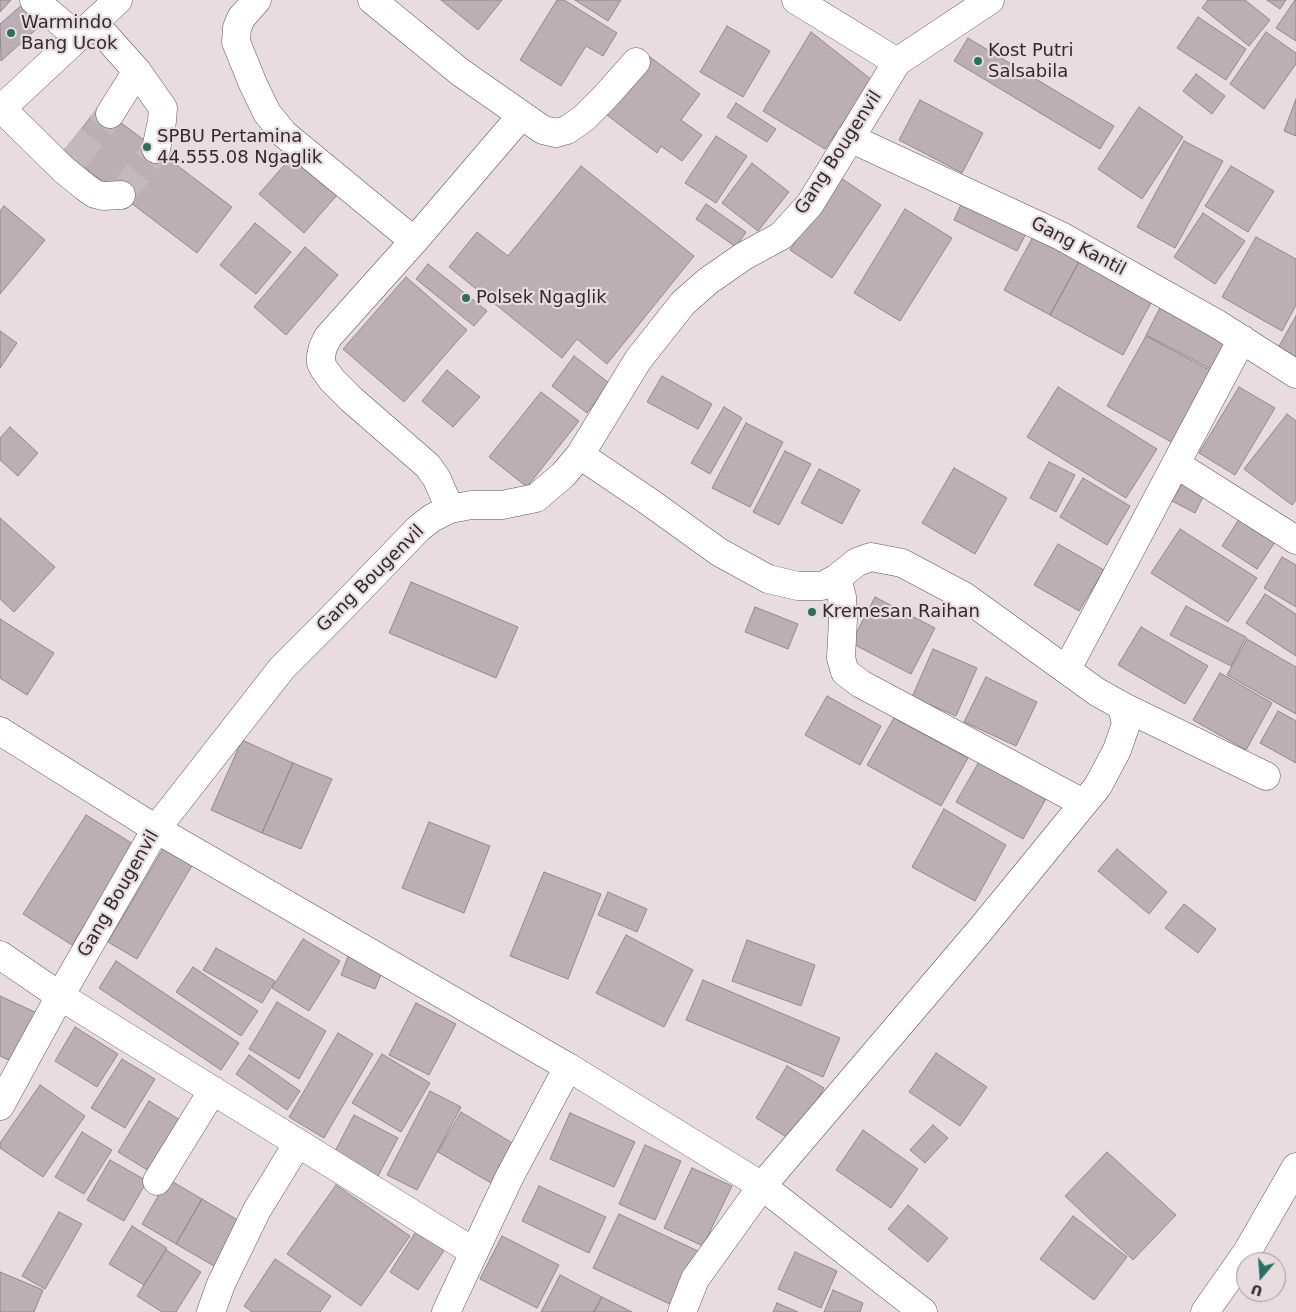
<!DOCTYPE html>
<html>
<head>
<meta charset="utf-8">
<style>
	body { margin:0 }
	#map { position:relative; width:1296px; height:1312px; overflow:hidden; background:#e8dce1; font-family:"DejaVu Sans",sans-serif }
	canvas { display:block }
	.north { position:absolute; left:1236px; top:1252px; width:50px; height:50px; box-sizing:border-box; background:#e8dce1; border:1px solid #9e9599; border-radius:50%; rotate:198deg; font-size:14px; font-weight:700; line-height:20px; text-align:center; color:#302b2d }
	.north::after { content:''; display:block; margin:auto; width:18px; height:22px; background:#2a6f63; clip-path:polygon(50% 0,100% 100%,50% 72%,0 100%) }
</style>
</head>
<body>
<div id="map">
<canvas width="1296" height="1312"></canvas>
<div class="north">U</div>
</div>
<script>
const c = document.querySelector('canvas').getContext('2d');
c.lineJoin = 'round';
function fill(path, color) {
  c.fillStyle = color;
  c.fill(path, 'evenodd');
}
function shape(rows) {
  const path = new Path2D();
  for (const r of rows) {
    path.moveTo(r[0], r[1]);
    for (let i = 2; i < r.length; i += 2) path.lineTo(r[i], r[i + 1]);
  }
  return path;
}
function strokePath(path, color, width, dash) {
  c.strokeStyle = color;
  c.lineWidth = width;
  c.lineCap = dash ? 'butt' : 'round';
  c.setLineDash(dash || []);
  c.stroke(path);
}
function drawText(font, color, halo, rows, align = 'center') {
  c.font = font + ' "DejaVu Sans",sans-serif';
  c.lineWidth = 4.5;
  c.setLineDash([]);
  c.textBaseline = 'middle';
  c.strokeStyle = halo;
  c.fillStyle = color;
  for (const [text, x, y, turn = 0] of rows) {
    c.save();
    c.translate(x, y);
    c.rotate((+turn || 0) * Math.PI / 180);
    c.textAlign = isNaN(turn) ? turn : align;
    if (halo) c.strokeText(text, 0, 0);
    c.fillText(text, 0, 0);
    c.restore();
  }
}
const building = shape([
	[0,0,11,0,0,12,0,0],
	[441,0,502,0,478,30,441,0],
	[557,0,564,0,617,33,603,56,586,46,561,86,520,60,557,0],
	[575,0,621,0,608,21,575,0],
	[1208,0,1245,0,1270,20,1249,46,1202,8,1208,0],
	[1267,0,1286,0,1280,9,1267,0],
	[1295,0,1296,1,1296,41,1276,28,1295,0],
	[23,4,42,24,1,61,0,24,23,4],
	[1198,17,1246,49,1226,80,1177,48,1198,17],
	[727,26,770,51,743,97,700,72,727,26],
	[811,32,872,80,825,149,763,111,811,32],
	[1266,32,1296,53,1296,64,1264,109,1230,84,1266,32],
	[968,38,1114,126,1100,149,954,61,968,38],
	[650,57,700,94,681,120,702,135,682,161,661,146,657,153,607,115,650,57],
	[1196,74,1225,96,1212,114,1183,91,1196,74],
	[1296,99,1296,136,1284,131,1296,99],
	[920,100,983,133,962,173,899,140,920,100],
	[736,103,776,129,767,142,727,117,736,103],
	[99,106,232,207,197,253,64,152,99,106],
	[1139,107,1183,137,1142,199,1098,169,1139,107],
	[716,136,747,156,716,203,685,183,716,136],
	[1184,141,1223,161,1175,248,1137,227,1184,141],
	[293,155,337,195,304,233,259,194,293,155],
	[752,163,789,192,758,231,722,203,752,163],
	[581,166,694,256,607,364,577,339,562,358,449,267,477,232,508,256,581,166],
	[1231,166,1274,191,1248,232,1205,206,1231,166],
	[838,176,881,205,832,278,790,250,838,176],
	[963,200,1027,232,1017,251,954,220,963,200],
	[706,204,746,232,736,247,696,219,706,204],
	[4,206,45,240,0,294,0,211,4,206],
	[905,209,952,238,900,321,854,293,905,209],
	[1203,213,1245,241,1215,284,1174,257,1203,213],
	[255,223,291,252,256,294,220,265,255,223],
	[1034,235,1080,260,1050,315,1004,290,1034,235],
	[1256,237,1296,259,1296,305,1282,331,1222,297,1256,237],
	[305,247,338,275,286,335,254,307,305,247],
	[1080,260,1153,299,1123,355,1050,315,1080,260],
	[428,264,487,311,474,326,416,279,428,264],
	[406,277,467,330,404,402,343,349,406,277],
	[1162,304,1228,337,1211,369,1146,335,1162,304],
	[1296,316,1296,359,1278,348,1296,316],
	[0,331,17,343,0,368,0,331],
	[1146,336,1213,372,1173,443,1107,406,1146,336],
	[574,356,609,383,587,413,552,386,574,356],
	[447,370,480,397,453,427,422,401,447,370],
	[662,376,712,404,698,429,647,402,662,376],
	[1058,387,1157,449,1126,498,1027,437,1058,387],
	[1239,387,1275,408,1235,475,1199,453,1239,387],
	[541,392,579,421,527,487,489,457,541,392],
	[724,407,742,418,710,474,691,463,724,407],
	[1287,414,1296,421,1296,500,1292,505,1244,469,1287,414],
	[746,423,783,442,750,507,712,488,746,423],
	[10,427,38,453,18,476,0,460,0,438,10,427],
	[785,451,811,464,779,525,753,512,785,451],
	[1049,462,1075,475,1056,512,1030,498,1049,462],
	[954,468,1007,498,975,554,922,523,954,468],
	[819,469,860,490,842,524,801,503,819,469],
	[1083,478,1130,506,1107,545,1060,517,1083,478],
	[1183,482,1204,495,1195,513,1172,501,1183,482],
	[1241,516,1277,539,1257,569,1222,546,1241,516],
	[0,518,55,567,14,612,0,599,0,518],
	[1180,529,1257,578,1228,622,1151,573,1180,529],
	[1058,544,1104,570,1079,611,1034,585,1058,544],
	[1282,557,1296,565,1296,607,1264,588,1282,557],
	[411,582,518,627,496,678,389,633,411,582],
	[1265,594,1296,614,1296,656,1246,623,1265,594],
	[875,597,935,628,911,674,851,643,875,597],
	[1186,606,1246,637,1231,666,1170,635,1186,606],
	[755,607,798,624,788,649,745,632,755,607],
	[0,619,54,653,27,695,0,678,0,619],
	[1141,627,1208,666,1185,704,1118,665,1141,627],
	[1247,639,1296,667,1296,714,1227,675,1247,639],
	[933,649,977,668,956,716,912,697,933,649],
	[1220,673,1272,703,1246,750,1193,720,1220,673],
	[986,677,1037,702,1016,746,964,722,986,677],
	[827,696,881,726,860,765,805,735,827,696],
	[1278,711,1296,721,1296,763,1260,743,1278,711],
	[894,718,968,758,941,806,867,765,894,718],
	[242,740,293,763,262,833,211,810,242,740],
	[980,760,1047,797,1023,839,956,802,980,760],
	[293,763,332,779,301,849,262,833,293,763],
	[944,809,1006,845,975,901,912,867,944,809],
	[86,815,135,845,72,945,23,914,86,815],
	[429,822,490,846,464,913,402,888,429,822],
	[164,847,193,864,137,959,108,942,164,847],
	[1117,849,1167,892,1149,914,1098,871,1117,849],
	[544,872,601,894,568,979,510,956,544,872],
	[608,892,647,909,637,932,598,915,608,892],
	[1184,904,1216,929,1198,953,1165,928,1184,904],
	[626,935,693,970,664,1027,596,993,626,935],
	[303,939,340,961,309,1011,272,988,303,939],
	[747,940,815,965,801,1006,732,981,747,940],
	[216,948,275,981,262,1003,203,970,216,948],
	[350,951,385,965,375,989,341,975,350,951],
	[116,961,239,1043,221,1070,99,988,116,961],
	[193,967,258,1011,241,1036,176,992,193,967],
	[703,980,840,1038,823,1077,686,1020,703,980],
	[0,996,37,1013,13,1062,0,1056,0,996],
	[277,1002,326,1031,299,1079,249,1049,277,1002],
	[416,1003,456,1024,429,1075,389,1055,416,1003],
	[75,1027,118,1054,97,1087,55,1061,75,1027],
	[338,1033,373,1054,324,1138,289,1117,338,1033],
	[936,1053,987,1087,960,1126,909,1092,936,1053],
	[382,1054,430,1083,401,1132,352,1103,382,1054],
	[249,1055,300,1091,287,1110,236,1074,249,1055],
	[122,1059,155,1079,125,1128,91,1108,122,1059],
	[787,1066,824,1088,793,1141,756,1118,787,1066],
	[40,1085,85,1116,43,1177,0,1148,0,1143,40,1085],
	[430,1091,461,1107,417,1190,387,1175,430,1091],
	[149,1101,185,1123,154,1174,118,1152,149,1101],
	[461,1112,514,1144,491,1183,438,1152,461,1112],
	[570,1113,635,1142,614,1187,550,1159,570,1113],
	[354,1115,398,1138,378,1176,334,1153,354,1115],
	[933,1125,948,1138,925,1163,910,1150,933,1125],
	[863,1130,918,1169,891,1208,836,1170,863,1130],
	[82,1132,112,1150,84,1194,55,1177,82,1132],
	[645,1145,681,1161,655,1220,619,1204,645,1145],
	[1107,1152,1176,1215,1133,1260,1065,1196,1107,1152],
	[110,1160,147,1181,124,1221,87,1200,110,1160],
	[692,1168,732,1186,703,1246,664,1228,692,1168],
	[168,1179,202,1199,176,1244,142,1224,168,1179],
	[336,1185,410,1236,361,1306,287,1254,336,1185],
	[539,1186,606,1217,589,1253,522,1221,539,1186],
	[202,1199,241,1222,214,1266,176,1244,202,1199],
	[908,1205,948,1238,928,1262,888,1229,908,1205],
	[59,1212,82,1224,45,1289,22,1276,59,1212],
	[619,1214,700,1252,674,1306,593,1268,619,1214],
	[1073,1216,1127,1257,1094,1300,1040,1259,1073,1216],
	[132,1226,167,1248,144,1285,109,1264,132,1226],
	[419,1227,447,1246,418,1290,390,1272,419,1227],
	[502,1236,559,1265,537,1308,480,1279,502,1236],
	[166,1250,201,1272,176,1312,162,1312,137,1296,166,1250],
	[795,1252,837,1271,821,1308,778,1289,795,1252],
	[275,1259,331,1296,320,1312,252,1312,244,1306,275,1259],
	[0,1272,43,1290,34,1312,0,1312,0,1272],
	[560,1275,602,1297,594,1312,541,1312,560,1275],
	[833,1290,863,1303,860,1312,824,1312,833,1290],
	[602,1297,632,1312,594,1312,602,1297],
	[777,1303,798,1312,773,1312,777,1303]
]);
fill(building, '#bbafb4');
strokePath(building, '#93888d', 1);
strokePath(shape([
	[74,159,110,114],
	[121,195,156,149]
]), '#c3b9bd', 28, [28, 14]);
const minor = shape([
	[34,0,78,37],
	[257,0,241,18,237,28,236,42,253,84,267,113,284,134,414,241],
	[372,0,460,72,543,130,556,133,567,130,584,118,605,97,636,62],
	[796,0,897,62,990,0],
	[94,23,137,71,163,108,162,121,156,149],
	[2,109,64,170,85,187,95,194,103,196,121,195],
	[110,114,137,71],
	[850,138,1061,236,1219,325,1296,374],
	[580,455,648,501,719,552,768,579,798,586,822,586,837,578,857,562,871,557,902,563,964,596,1097,692,1122,706,1126,724,1117,750,1098,786,981,929,762,1186,923,1312],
	[1176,464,1296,540],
	[450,509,437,479,428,466,351,399,332,380,324,369,321,363,321,356,323,347,328,337,414,241,521,116],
	[837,578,842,597,843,619,841,658,845,672,861,684,1083,803],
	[1067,669,1242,339],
	[1122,706,1266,776],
	[0,731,156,829,568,1067,762,1186,695,1279,682,1312],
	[0,955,60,996,474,1252],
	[0,1106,60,996,156,829,282,668,328,622,419,528,432,518,450,509,471,505,502,505,536,498,563,475,580,455,638,360,683,303,708,281,744,256,781,236,810,204,897,62],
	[157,1181,213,1090],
	[211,1312,221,1284,257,1210,298,1143],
	[446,1312,509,1178,568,1067],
	[1205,1312,1247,1252,1296,1167]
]);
const major = shape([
	[0,110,118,0]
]);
strokePath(minor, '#60565a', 29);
strokePath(major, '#60565a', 29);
strokePath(minor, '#fff', 28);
strokePath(major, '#fff', 28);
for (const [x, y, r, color] of [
	[11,33,5,"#2a6f63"],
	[978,61,5,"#2a6f63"],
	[147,147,5,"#2a6f63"],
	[466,298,5,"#2a6f63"],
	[812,612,5,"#2a6f63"]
]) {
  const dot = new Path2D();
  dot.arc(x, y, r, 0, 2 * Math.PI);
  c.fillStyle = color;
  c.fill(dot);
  strokePath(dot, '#e8dce1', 2);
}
drawText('18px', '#302b2d', '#e8dce1', [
	["Warmindo",21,23],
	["Bang Ucok",21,44],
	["Kost Putri",988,51],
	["Salsabila",988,72],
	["SPBU Pertamina",157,137],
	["44.555.08 Ngaglik",157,158],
	["Polsek Ngaglik",476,298],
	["Kremesan Raihan",822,612]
], 'left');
drawText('18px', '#302b2d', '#e8dce1', [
	["Gang Bougenvil",839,153,-57],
	["Gang Kantil",1078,247,28],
	["Gang Bougenvil",371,579,-45],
	["Gang Bougenvil",119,894,-60]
]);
</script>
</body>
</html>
